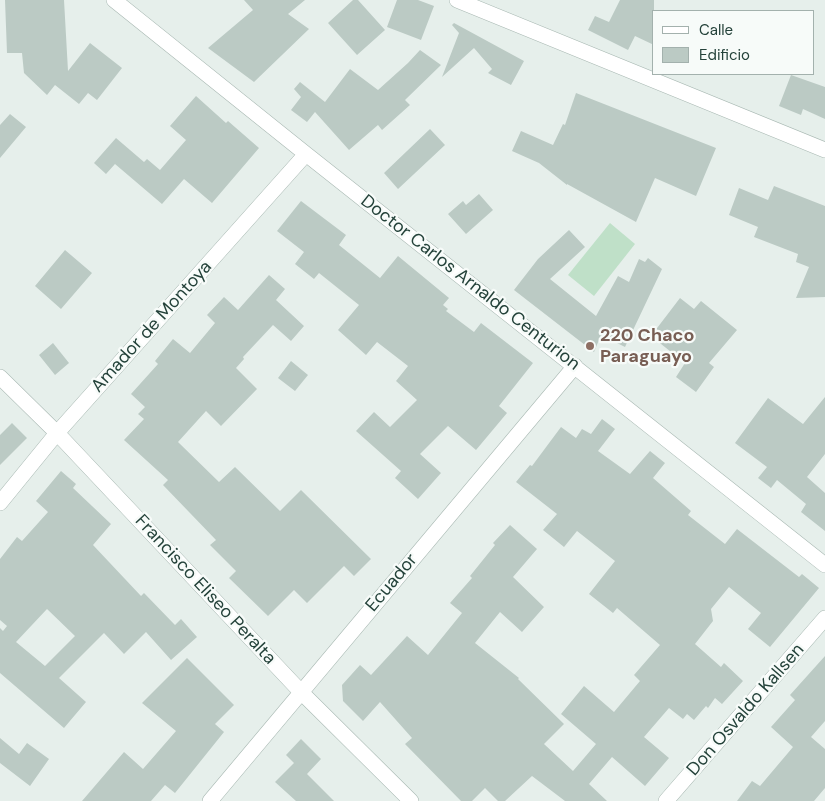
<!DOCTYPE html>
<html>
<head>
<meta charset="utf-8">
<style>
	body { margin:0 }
	#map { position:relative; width:825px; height:801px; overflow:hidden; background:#e6efeb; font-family:"DM Sans",sans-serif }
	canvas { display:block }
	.legend { position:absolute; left:652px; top:10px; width:162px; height:65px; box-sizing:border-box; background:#f7fbf9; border:1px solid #a3b1ad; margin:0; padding:6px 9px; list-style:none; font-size:15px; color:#24423a }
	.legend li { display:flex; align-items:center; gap:10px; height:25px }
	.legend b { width:25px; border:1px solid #a3b1ad }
</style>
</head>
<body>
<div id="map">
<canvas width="825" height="801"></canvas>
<ul class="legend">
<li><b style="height:6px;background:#fff"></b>Calle</li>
<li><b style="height:14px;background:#bbcac4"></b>Edificio</li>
</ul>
</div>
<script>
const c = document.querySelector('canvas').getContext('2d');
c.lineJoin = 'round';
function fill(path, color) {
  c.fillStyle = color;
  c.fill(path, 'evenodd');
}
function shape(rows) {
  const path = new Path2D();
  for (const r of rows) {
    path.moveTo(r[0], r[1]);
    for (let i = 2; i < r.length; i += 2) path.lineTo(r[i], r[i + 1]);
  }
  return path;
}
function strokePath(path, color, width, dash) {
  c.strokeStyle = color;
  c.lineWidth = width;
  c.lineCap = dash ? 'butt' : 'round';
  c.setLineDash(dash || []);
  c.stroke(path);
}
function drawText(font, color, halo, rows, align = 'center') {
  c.font = font + ' "DM Sans",sans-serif';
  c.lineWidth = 4.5;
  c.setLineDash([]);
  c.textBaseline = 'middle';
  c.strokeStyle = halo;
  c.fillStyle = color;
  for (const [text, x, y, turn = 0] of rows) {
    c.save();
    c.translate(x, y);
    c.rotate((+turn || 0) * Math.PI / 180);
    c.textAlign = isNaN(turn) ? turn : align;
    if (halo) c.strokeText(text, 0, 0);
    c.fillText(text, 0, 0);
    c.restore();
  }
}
fill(shape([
	[610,223,635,244,594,296,568,275]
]), '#bfe0c8');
fill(shape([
	[5,0,64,0,68,71,90,43,122,68,97,100,88,93,79,104,55,85,47,95,24,73,22,53,7,53],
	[244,0,305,0,288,14,309,29,254,82,208,48,253,10],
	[353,0,358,0,385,30,357,55,328,23],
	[397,0,418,0,434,6,421,40,387,27],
	[620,0,654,0,654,45,635,36,628,50,588,30,595,16,609,22],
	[454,23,524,61,511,85,488,73,492,69,474,48,442,77,459,33,452,25],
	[420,50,441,65,405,100,410,105,382,130,378,125,349,150,315,112,307,122,291,110,301,97,294,89,300,82,325,102,350,69,378,90,408,63],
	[791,75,825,87,825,119,803,109,801,115,779,106],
	[576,93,716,148,696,196,655,178,636,222,567,184,567,185,539,163,512,151,521,131,553,145,563,124,565,125],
	[196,96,226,123,228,121,259,148,212,203,184,179,162,204,115,164,106,174,94,163,116,138,144,162,147,159,160,170,186,140,170,126],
	[10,114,26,127,0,158,0,125],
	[430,129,445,145,398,189,384,173],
	[774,186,825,206,825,297,796,298,809,267,796,262,798,254,754,237,758,227,729,215,739,188,768,200],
	[479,194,493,210,466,234,448,214,463,201,466,205],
	[301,201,346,235,339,245,380,278,398,256,449,298,443,305,448,309,446,311,474,332,481,323,533,363,499,406,507,413,476,450,448,426,420,454,441,473,418,499,395,478,401,471,356,431,374,412,390,427,417,400,396,381,408,366,377,342,366,355,338,330,359,305,319,273,314,279,295,264,304,252,277,231],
	[569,230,585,247,550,279,596,316,618,276,629,282,639,259,645,262,648,258,662,269,625,347,601,335,594,352,514,290,538,259],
	[65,250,92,273,61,309,35,286],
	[269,275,285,289,276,300,304,326,291,341,273,325,243,357,244,359,236,368,257,389,221,426,206,411,178,442,219,482,235,467,280,511,301,490,371,559,354,576,344,566,307,603,294,590,268,616,229,578,236,571,210,545,216,540,163,485,168,480,124,440,144,419,138,414,145,407,131,394,158,364,155,361,173,339,190,353,215,323,207,315,224,297,238,310],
	[680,298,694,309,701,301,737,330,709,363,714,367,696,392,676,377,685,363,651,336],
	[53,343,69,363,55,375,39,355],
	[291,361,308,375,295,391,278,378],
	[825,397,825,454,807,477,825,493,825,531,801,512,806,504,777,480,771,488,758,478,767,467,735,443,768,398,803,424],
	[602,419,615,429,598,451,630,474,650,451,665,463,653,478,691,511,688,515,725,544,737,529,799,577,802,574,819,588,770,647,748,629,761,613,729,587,711,609,713,621,695,644,721,667,724,663,743,681,722,704,715,698,708,708,706,706,694,720,687,714,683,719,669,708,644,737,669,758,645,786,612,757,589,784,607,801,565,801,532,776,505,801,498,801,485,788,472,801,461,801,405,744,412,738,380,702,363,721,343,701,342,685,360,665,371,675,407,636,428,655,462,613,450,603,472,578,470,576,495,545,493,543,510,525,537,549,513,577,544,607,522,632,500,612,475,643,519,678,518,679,564,724,544,744,573,771,596,744,561,714,584,686,614,712,640,681,634,675,660,645,617,608,613,613,589,594,615,561,577,531,564,547,543,530,557,514,516,482,530,465,532,466,561,427,576,438,582,429,591,434],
	[12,423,27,438,0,465,0,435],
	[61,471,76,484,73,488,111,524,93,545,141,596,144,593,175,625,181,619,197,637,171,660,146,632,124,654,104,633,59,678,86,702,64,728,0,673,0,628,3,631,7,626,0,620,0,559,17,537,22,541,48,512,36,501],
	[47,609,75,636,45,666,16,642],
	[825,656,825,721,811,737,825,749,825,788,814,801,737,801,752,781,760,786,793,747,771,727,795,700,790,695],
	[187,658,234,705,215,724,224,732,175,793,165,785,151,801,82,801,124,752,143,769,176,731,142,703],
	[0,738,19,754,27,743,49,759,30,786,0,763],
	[301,739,321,759,307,774,334,801,296,801,275,782,294,763,286,755]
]), '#bbcac4');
const minor = shape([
	[114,0,306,154,825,565],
	[457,0,825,150],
	[0,377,57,433,301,692,411,801],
	[0,503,57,433,306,154],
	[210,801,575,366],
	[666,801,825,618]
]);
strokePath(minor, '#a8b8b2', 16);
strokePath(minor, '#fff', 15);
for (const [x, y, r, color] of [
	[590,346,5,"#8d6e63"]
]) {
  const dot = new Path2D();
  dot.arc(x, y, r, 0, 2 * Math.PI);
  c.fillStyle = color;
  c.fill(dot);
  strokePath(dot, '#f7fbf9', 2);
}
drawText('18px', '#24423a', '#f7fbf9', [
	["Doctor Carlos Arnaldo Centurion",470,283,38],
	["Amador de Montoya",152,327,-48],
	["Ecuador",392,583,-50],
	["Francisco Eliseo Peralta",205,590,47],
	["Don Osvaldo Kallsen",746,710,-49]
]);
drawText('bold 18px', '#785e54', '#f7fbf9', [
	["220 Chaco",600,336],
	["Paraguayo",600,357]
], 'left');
</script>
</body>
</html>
